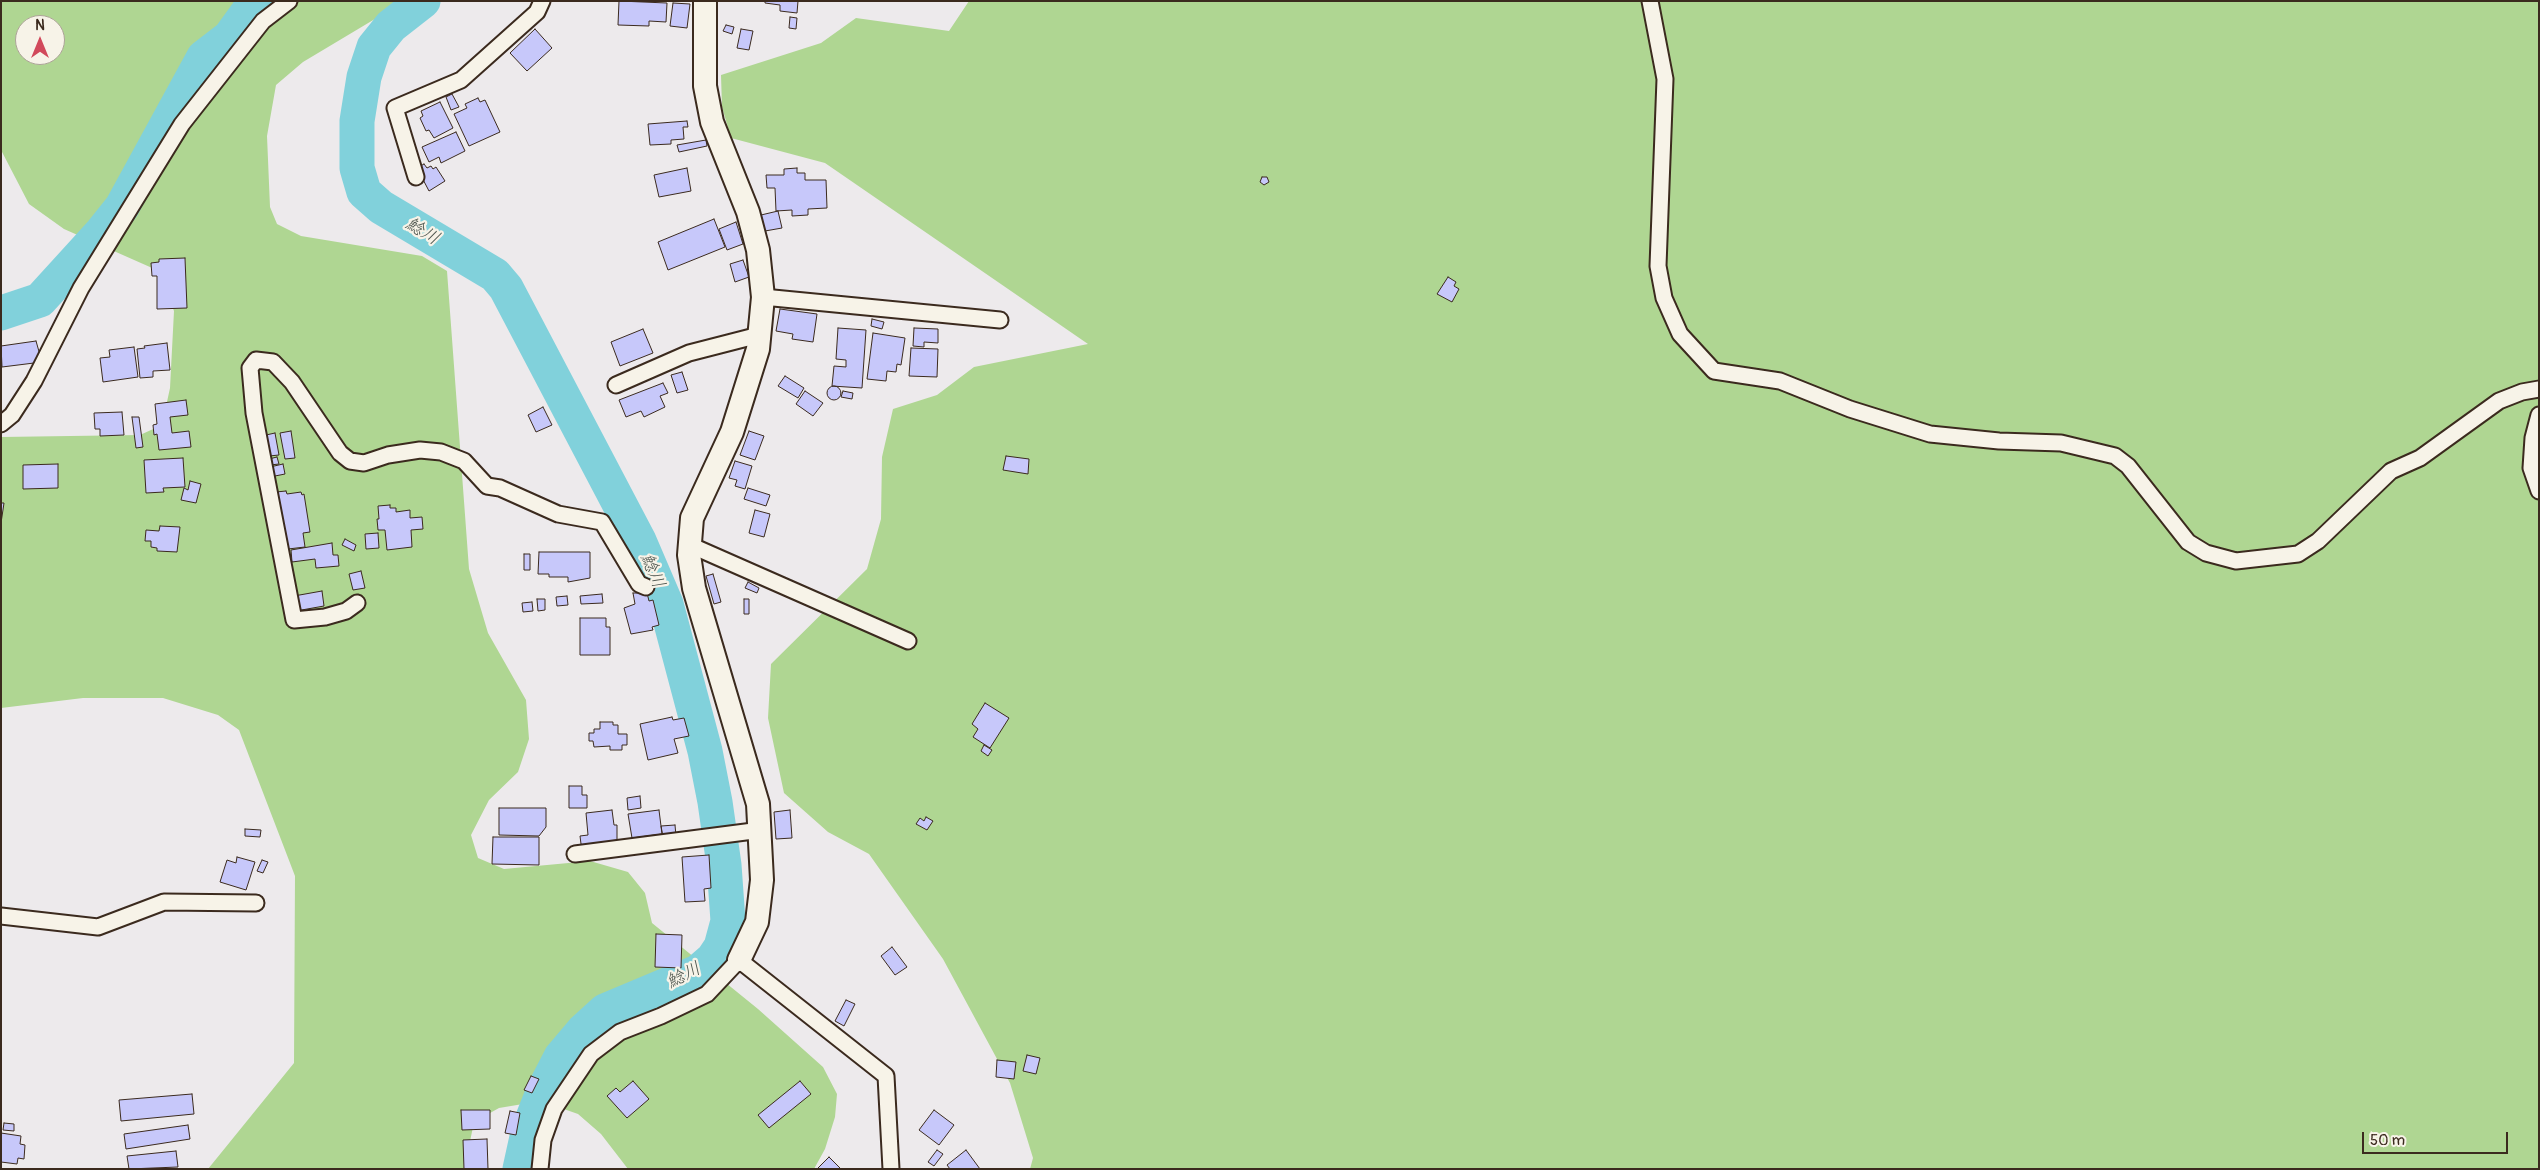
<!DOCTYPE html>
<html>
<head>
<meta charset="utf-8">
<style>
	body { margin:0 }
	#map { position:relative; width:2540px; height:1170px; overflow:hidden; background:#edeaec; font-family:Pangolin,sans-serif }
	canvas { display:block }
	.frame { position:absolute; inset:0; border:2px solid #3b2a1e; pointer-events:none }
	.north { position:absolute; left:15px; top:15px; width:50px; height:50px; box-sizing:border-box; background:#f7f3e8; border:1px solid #aca397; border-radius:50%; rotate:0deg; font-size:14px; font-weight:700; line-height:20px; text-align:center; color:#3b2a1e }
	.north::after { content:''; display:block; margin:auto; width:18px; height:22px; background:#d1495b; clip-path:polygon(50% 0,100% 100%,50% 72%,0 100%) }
	.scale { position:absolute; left:2362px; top:1132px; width:146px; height:22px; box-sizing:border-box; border:2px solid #3b2a1e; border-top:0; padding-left:6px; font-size:15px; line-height:18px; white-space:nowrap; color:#3b2a1e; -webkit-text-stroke:4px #f7f3e8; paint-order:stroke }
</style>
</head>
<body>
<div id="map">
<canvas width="2540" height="1170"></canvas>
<div class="frame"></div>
<div class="north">N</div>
<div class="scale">50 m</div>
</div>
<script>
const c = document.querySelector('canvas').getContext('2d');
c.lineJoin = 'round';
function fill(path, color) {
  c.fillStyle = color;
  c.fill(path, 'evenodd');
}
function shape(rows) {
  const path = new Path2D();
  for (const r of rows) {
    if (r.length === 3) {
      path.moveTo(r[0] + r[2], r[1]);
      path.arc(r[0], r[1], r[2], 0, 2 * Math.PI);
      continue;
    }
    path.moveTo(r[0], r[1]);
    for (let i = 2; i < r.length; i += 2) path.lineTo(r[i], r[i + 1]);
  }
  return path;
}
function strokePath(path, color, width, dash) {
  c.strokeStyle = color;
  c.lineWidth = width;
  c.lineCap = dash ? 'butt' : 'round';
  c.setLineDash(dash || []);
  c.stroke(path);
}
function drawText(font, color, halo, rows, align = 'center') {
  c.font = font + ' Pangolin,"Klee One",sans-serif';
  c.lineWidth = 4.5;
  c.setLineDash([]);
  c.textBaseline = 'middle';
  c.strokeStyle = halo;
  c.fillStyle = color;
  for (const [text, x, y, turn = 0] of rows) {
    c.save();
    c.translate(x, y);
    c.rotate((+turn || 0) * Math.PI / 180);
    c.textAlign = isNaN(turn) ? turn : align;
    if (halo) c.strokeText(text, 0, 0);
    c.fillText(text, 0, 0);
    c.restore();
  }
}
fill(shape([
	[1,1,405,1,303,62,276,85,267,136,270,207,277,224,301,236,422,256,447,271,469,569,488,633,526,700,529,739,518,772,489,800,471,835,478,858,504,869,590,861,628,872,645,893,652,923,758,1009,823,1067,837,1094,835,1117,825,1149,814,1169,628,1169,601,1134,578,1114,541,1101,499,1108,474,1122,468,1151,475,1169,208,1169,294,1063,295,876,239,730,218,715,163,698,83,698,1,708,1,437,140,435,162,425,170,388,174,311,159,271,64,229,29,204,1,150],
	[25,25,55,25,55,55,25,55],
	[969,1,2539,1,2539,1169,1030,1169,1033,1158,1010,1083,943,959,869,854,828,832,784,793,768,718,771,664,867,569,881,519,882,457,893,409,937,395,974,367,1088,344,825,163,731,138,722,107,721,75,821,43,856,18,949,31]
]), '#afd692');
strokePath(shape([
	[423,1,391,26,374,47,364,77,357,121,357,168,364,192,381,207,495,275,506,288,639,541,666,604,705,751,715,802,724,865,728,921,721,947,713,959,698,972,605,1011,583,1031,561,1057,544,1090,529,1128,520,1169],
	[1,313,40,300,102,232,122,207,204,57,230,37,256,1]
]), '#81d1db', 35);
const building = shape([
	[619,1,667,3,666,22,649,21,649,26,618,25,619,1],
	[765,1,798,1,797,13,780,11,780,5,765,3,765,1],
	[673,3,690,4,687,28,670,26,673,3],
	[790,17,797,18,796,29,789,28,790,17],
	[726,25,734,27,732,34,723,31,726,25],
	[535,29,552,48,527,71,510,53,535,29],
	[741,29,753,31,749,50,737,48,741,29],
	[452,94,459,107,451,110,446,97,452,94],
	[478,98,480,102,485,100,500,132,469,146,454,114,467,108,465,104,478,98],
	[440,102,453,128,434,138,429,130,426,131,420,118,423,116,421,111,440,102],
	[687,121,688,127,683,127,684,139,671,140,671,144,650,145,648,124,687,121],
	[456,132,465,151,441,163,439,157,429,162,422,147,456,132],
	[706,140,707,146,679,152,677,145,706,140],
	[424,164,427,168,431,166,433,169,436,167,445,181,429,191,417,168,424,164],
	[687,168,691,191,659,197,654,175,687,168],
	[797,168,797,173,805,173,805,180,826,180,827,208,808,209,808,215,792,216,792,210,776,211,775,188,767,188,766,175,784,175,784,169,797,168],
	[1262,177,1267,177,1269,182,1264,185,1260,182,1262,177],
	[778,211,782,228,765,231,761,215,778,211],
	[714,219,725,247,668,270,658,242,714,219],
	[736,222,743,244,727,250,719,229,736,222],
	[185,258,187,308,157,309,157,276,152,276,151,263,159,262,159,259,185,258],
	[743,260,749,277,735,282,730,264,743,260],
	[1448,277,1456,282,1454,286,1459,289,1452,302,1437,294,1448,277],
	[780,309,817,314,813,342,792,339,793,334,776,331,780,309],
	[872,319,884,322,882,329,871,326,872,319],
	[838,328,866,330,862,388,832,386,834,366,846,367,846,360,836,359,838,328],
	[914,328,938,329,938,343,924,342,924,347,913,346,914,328],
	[643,329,653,353,620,366,611,342,643,329],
	[873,333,905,338,901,365,897,364,896,372,887,371,886,381,867,379,873,333],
	[36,341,42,362,2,367,1,346,36,341],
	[167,343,170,370,153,371,153,377,140,378,137,349,145,348,144,346,167,343],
	[134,347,138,377,103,382,100,358,110,357,109,350,134,347],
	[911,348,938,349,937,377,909,376,911,348],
	[682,372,688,390,677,393,671,375,682,372],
	[785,376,804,388,798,398,778,386,785,376],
	[663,383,668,393,660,396,665,407,644,417,641,411,626,417,619,400,663,383],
	[834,393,7],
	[805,391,823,403,813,416,796,404,805,391],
	[843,391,853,393,852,399,841,397,843,391],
	[186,400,188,415,170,417,172,433,189,431,191,447,159,450,157,434,154,435,153,425,157,424,155,404,186,400],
	[543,407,552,425,536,432,528,415,543,407],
	[122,412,124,435,100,436,100,429,95,429,94,413,122,412],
	[132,417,139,417,143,447,136,448,132,417],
	[291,431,295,458,285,459,280,433,291,431],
	[749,431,764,436,755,460,740,455,749,431],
	[275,433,279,455,269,456,266,435,275,433],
	[1006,456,1029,459,1028,474,1003,470,1006,456],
	[277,457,279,464,270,465,269,459,277,457],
	[183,458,185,487,163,488,164,492,146,493,144,460,183,458],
	[735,461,752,466,745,489,735,486,737,480,729,478,735,461],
	[58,464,58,488,23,489,23,465,58,464],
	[283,464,285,474,275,476,271,474,270,467,283,464],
	[190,481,201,484,196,503,181,500,184,488,188,490,190,481],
	[748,488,770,495,766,506,744,499,748,488],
	[286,491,287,494,301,492,302,495,304,494,310,532,303,533,305,547,288,549,276,492,286,491],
	[1,503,4,503,1,523,1,503],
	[390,505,390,508,396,508,396,512,410,510,410,518,422,517,423,529,411,530,412,547,387,550,385,530,378,530,377,519,379,519,378,506,390,505],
	[755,510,770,514,764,537,749,533,755,510],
	[160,526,180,527,177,552,157,551,157,548,151,547,151,541,145,541,146,530,159,531,160,526],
	[378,533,379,548,366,549,365,534,378,533],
	[345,539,356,545,354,551,342,545,345,539],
	[332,543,333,555,338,555,339,566,316,568,315,559,292,562,291,550,332,543],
	[539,552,590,552,590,578,568,582,568,577,549,577,549,574,538,574,539,552],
	[524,554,530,554,530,570,524,570,524,554],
	[361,571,365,588,353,590,349,574,361,571],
	[713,574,721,602,714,604,706,576,713,574],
	[748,582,759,588,757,593,745,588,748,582],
	[322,591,324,606,296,611,294,596,322,591],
	[633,593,647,593,649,601,653,600,659,625,652,627,653,630,631,634,624,608,635,604,633,593],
	[602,594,603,603,581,604,580,596,602,594],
	[567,596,568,605,557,606,556,597,567,596],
	[537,599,545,599,545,610,538,611,537,599],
	[744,599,749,599,749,614,744,614,744,599],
	[532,602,533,611,523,612,522,603,532,602],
	[580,618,606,618,606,627,610,627,610,655,580,655,580,618],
	[985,703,1009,718,990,748,973,737,978,729,972,724,985,703],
	[672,717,673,720,684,718,689,736,674,739,678,753,648,760,640,724,672,717],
	[600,722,613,722,613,725,618,725,618,734,627,734,627,745,622,745,622,750,610,750,610,746,594,747,593,741,589,741,589,733,594,733,594,729,600,729,600,722],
	[984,745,992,750,988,756,981,751,984,745],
	[569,786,582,786,582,795,587,795,587,808,569,808,569,786],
	[640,796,641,808,628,810,627,798,640,796],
	[499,808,546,808,546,827,539,836,499,835,499,808],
	[612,810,614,825,617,825,617,841,612,841,613,843,584,846,581,844,580,836,588,835,586,813,612,810],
	[659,810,662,834,632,838,628,814,659,810],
	[790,810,792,838,776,839,774,812,790,810],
	[926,817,933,821,927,830,916,824,920,818,924,821,926,817],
	[675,825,676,836,663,837,661,826,675,825],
	[245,829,261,830,260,837,245,836,245,829],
	[493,837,539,837,539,865,492,864,493,837],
	[709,855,711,888,704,889,705,901,685,902,682,857,709,855],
	[237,857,255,862,246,890,220,882,227,860,236,863,237,857],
	[262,860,268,862,263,873,257,871,262,860],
	[656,934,682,935,681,968,655,967,656,934],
	[892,947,907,967,895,975,881,956,892,947],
	[846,1000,855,1004,844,1026,835,1021,846,1000],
	[1027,1055,1040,1058,1036,1074,1023,1071,1027,1055],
	[997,1060,1016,1062,1014,1079,996,1077,997,1060],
	[531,1076,539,1079,532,1093,524,1090,531,1076],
	[633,1081,649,1099,627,1118,607,1096,616,1088,620,1092,633,1081],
	[800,1081,811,1094,769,1128,758,1115,800,1081],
	[192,1094,194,1114,121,1121,119,1100,192,1094],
	[461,1110,490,1110,490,1129,462,1130,461,1110],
	[934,1110,954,1125,939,1145,919,1130,934,1110],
	[510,1111,520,1113,516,1135,505,1133,510,1111],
	[4,1123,14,1124,14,1131,3,1130,4,1123],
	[188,1125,190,1139,126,1149,124,1134,188,1125],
	[1,1133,21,1136,20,1144,25,1145,24,1159,18,1158,17,1164,1,1162,1,1133],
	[487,1139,488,1169,464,1169,463,1140,487,1139],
	[937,1150,943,1154,934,1166,928,1162,937,1150],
	[966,1150,980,1169,950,1169,947,1165,966,1150],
	[176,1151,178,1167,129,1169,127,1156,176,1151],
	[829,1157,840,1168,840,1169,817,1169,829,1157]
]);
fill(building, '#c7c8fa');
strokePath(building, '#3b2a1e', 1);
const street = shape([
	[1650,1,1665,79,1658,266,1664,298,1680,334,1714,371,1780,381,1850,409,1930,434,1999,441,2061,443,2115,456,2128,466,2188,542,2206,553,2236,561,2298,554,2318,541,2391,471,2420,458,2499,401,2522,392,2539,389],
	[416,177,395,108,461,80,537,12,542,1],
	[763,297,1000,320],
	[616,385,689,353,759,335],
	[2539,415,2533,438,2531,468,2539,491],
	[1,424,12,415,34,381,81,288,182,124,263,21,289,1],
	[690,545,908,641],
	[357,603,346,611,325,617,294,620,254,413,250,368,256,360,273,362,292,382,340,453,350,461,364,463,388,455,420,450,441,452,464,461,487,486,500,488,558,514,602,522,639,584,646,587],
	[575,854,761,830],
	[1,916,98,927,164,902,256,903],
	[540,1169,543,1140,554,1109,591,1054,620,1032,661,1016,707,994,739,960,886,1076,891,1169]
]);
const secondary = shape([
	[705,1,705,86,712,122,748,212,758,250,763,297,758,349,732,432,692,518,689,555,694,588,758,804,762,880,757,922,739,960]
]);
strokePath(street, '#3b2a1e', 19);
strokePath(secondary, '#3b2a1e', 26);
strokePath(street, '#f7f3e8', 15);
strokePath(secondary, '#f7f3e8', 22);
drawText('italic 18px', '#4c544d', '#f7f3e8', [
	["鯰川",422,232,31],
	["鯰川",652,571,67],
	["鯰川",684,976,-27]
]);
</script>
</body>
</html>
